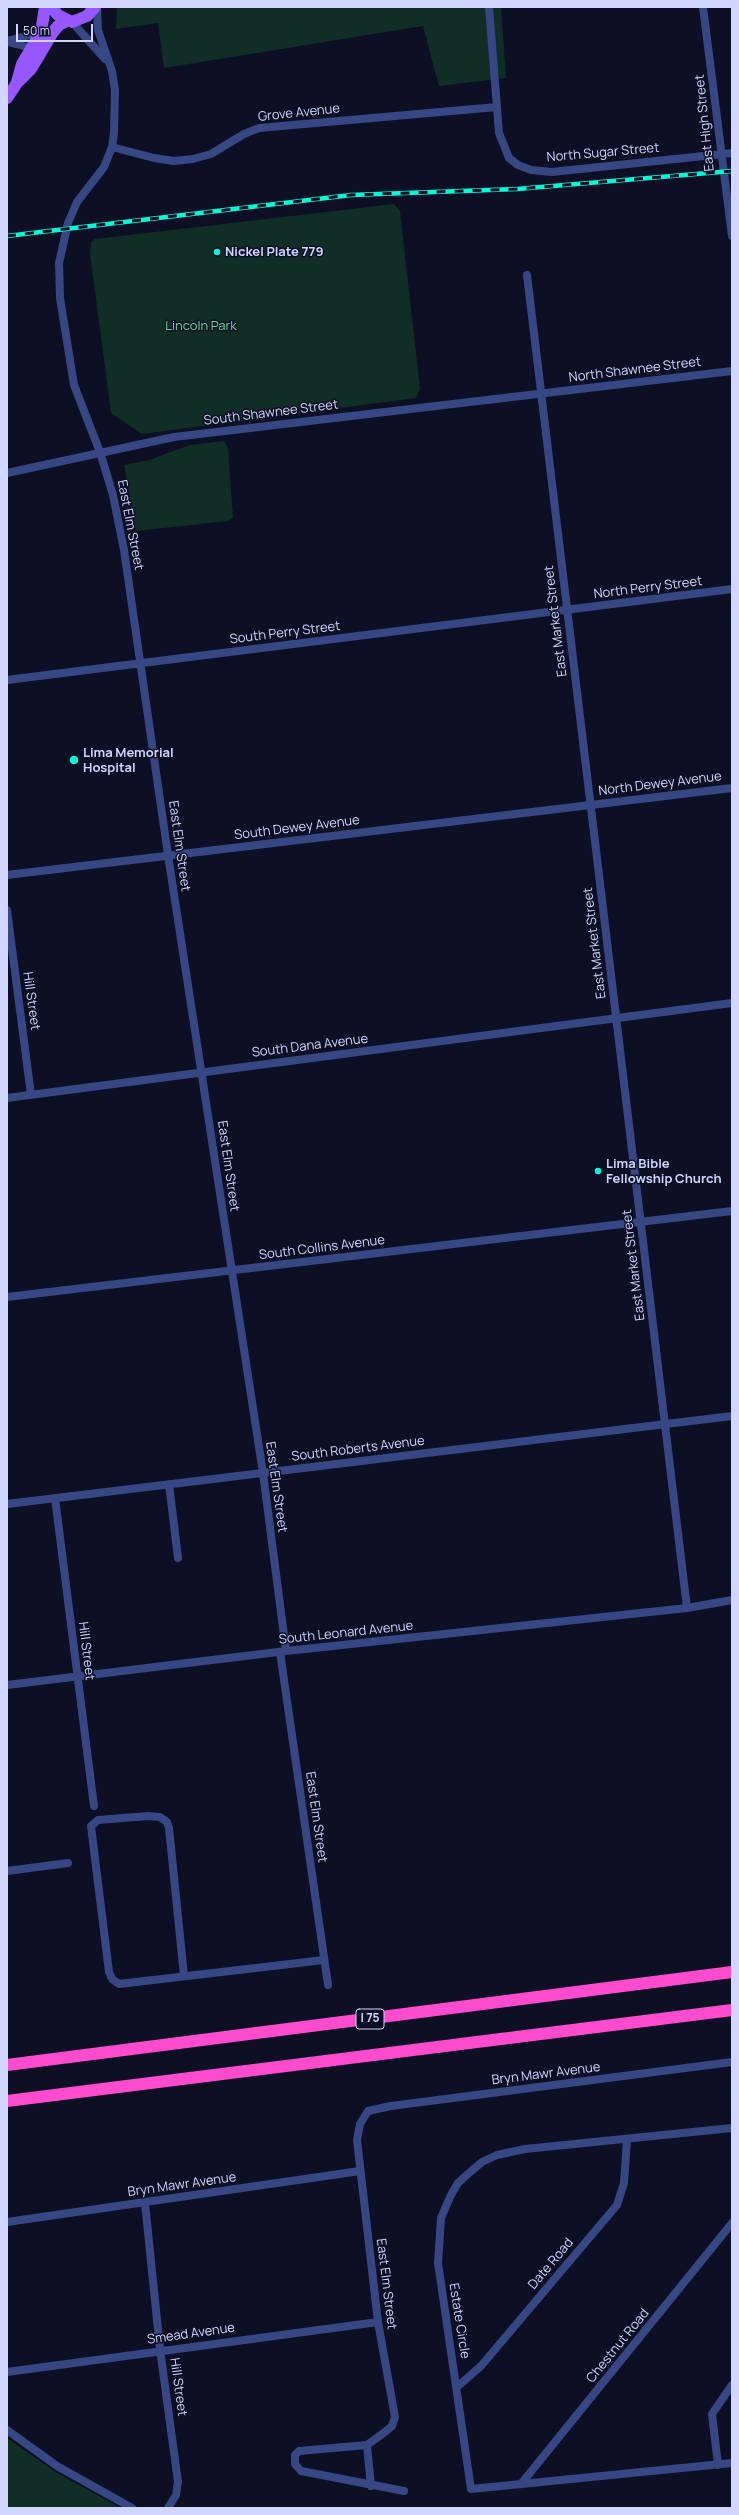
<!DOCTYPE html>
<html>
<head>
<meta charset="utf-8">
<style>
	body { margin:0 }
	#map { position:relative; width:739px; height:2515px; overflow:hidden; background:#0d0f24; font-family:Manrope,sans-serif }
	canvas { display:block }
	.frame { position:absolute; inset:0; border:8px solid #d0d6ff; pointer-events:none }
	.scale { position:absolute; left:16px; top:24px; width:77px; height:18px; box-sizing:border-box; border:2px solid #d0d6ff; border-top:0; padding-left:5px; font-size:12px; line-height:14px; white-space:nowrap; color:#d0d6ff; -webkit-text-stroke:3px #0d0f24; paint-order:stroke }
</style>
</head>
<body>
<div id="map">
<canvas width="739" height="2515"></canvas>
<div class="frame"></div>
<div class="scale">50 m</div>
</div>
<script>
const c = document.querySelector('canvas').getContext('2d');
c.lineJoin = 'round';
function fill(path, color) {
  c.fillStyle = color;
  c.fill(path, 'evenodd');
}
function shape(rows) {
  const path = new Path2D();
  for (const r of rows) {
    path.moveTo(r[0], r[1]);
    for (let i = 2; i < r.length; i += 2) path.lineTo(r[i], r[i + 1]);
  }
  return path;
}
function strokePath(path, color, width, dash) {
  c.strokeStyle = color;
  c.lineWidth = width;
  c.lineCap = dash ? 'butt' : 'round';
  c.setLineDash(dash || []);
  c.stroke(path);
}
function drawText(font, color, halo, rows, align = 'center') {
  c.font = font + ' Manrope,sans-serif';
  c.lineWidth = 3;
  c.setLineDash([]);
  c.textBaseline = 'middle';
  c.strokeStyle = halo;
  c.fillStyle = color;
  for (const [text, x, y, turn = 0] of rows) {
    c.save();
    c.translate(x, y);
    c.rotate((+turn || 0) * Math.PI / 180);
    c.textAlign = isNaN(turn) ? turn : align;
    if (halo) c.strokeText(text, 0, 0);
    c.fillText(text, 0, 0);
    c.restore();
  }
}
fill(shape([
	[117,7,501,7,506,78,439,86,423,26,164,68,158,23,116,29],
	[394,204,400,211,420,389,416,398,142,434,111,413,90,253,91,243,95,239],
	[224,441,228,448,233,518,228,521,136,531,124,465,149,460,190,445],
	[7,2438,57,2473,121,2508,7,2508]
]), '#102e25');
strokePath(shape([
	[97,7,98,30,112,71,115,90,114,133,112,147,104,167,77,202,68,223,59,263,60,298,74,385,100,452,113,495,124,550,168,855,263,1473,286,1651],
	[489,7,499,133,509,158,518,165,531,170,552,172,732,153],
	[703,7,732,236],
	[72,22,105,59],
	[7,41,41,32],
	[8,42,31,48],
	[112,147,154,158,174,161,193,159,211,154,244,134,259,128,497,107],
	[527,275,687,1608],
	[7,473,174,437,732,371],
	[7,680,732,589],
	[7,875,732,788],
	[7,910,31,1095],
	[7,1098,732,1003],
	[7,1297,732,1211],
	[169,1484,178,1558],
	[55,1498,94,1806],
	[7,1504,732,1416],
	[280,1652,328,1985],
	[7,1685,286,1651,687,1608,732,1600],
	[7,1871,68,1863],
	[184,1976,169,1828,167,1822,160,1817,148,1816,98,1820,91,1826,109,1972,112,1979,119,1984,324,1960],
	[732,2128,525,2149,497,2155,482,2162,469,2173,458,2183,451,2195,441,2218,438,2263,471,2489,732,2463],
	[145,2203,160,2349,178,2482,176,2495,168,2508],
	[7,2222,360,2171],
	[7,2372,378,2322],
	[457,2387,481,2366,617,2205,624,2183,627,2140],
	[7,2430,57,2466,132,2508],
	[367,2445,299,2451,295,2455,295,2464,301,2471,404,2491],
	[718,2465,712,2414,732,2385],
	[521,2484,732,2223],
	[371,2486,367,2445,385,2432,392,2426,395,2417,378,2322,357,2140,360,2124,368,2111,391,2106,732,2062]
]), '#374784', 8);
strokePath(shape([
	[51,7,58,15,72,22,87,16,95,7],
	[17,82,22,64,41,32,45,7],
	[7,98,17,83,31,69,53,32,59,25,67,21]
]), '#9657ff', 12);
strokePath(shape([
	[7,2065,732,1972],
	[7,2101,732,2010]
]), '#ff4bce', 12);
const rail = shape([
	[7,236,351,195,517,189,732,171]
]);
strokePath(rail, '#00fbd6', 4.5);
strokePath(rail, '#0d0f24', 3, [9]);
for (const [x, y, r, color] of [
	[217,252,4,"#00fbd6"],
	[74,760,5,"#00fbd6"],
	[598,1171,4,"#00fbd6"]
]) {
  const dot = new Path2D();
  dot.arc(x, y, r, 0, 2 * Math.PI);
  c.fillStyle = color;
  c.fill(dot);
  strokePath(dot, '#0d0f24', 1.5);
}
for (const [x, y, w] of [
	[370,2019,28]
]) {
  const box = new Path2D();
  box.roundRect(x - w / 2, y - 10, w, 20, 3);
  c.fillStyle = '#0d0f24';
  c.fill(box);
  strokePath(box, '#d0d6ff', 1);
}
drawText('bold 12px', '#d0d6ff', null, [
	["I 75",370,2019]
]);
drawText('13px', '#d0d6ff', '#0d0f24', [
	["Grove Avenue",299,113,-6],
	["East High Street",705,123,-96],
	["North Sugar Street",603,153,-5],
	["North Shawnee Street",635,370,-7],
	["South Shawnee Street",271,413,-7],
	["East Elm Street",130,525,79],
	["North Perry Street",648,588,-7],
	["East Market Street",556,621,-97],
	["South Perry Street",285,633,-7],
	["North Dewey Avenue",660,784,-7],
	["South Dewey Avenue",297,828,-7],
	["East Elm Street",179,846,82],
	["East Market Street",595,943,-97],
	["Hill Street",31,1001,82],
	["South Dana Avenue",310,1046,-7],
	["East Elm Street",228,1166,82],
	["South Collins Avenue",322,1248,-7],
	["East Market Street",634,1265,-97],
	["South Roberts Avenue",358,1449,-7],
	["East Elm Street",276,1487,82],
	["South Leonard Avenue",346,1633,-6],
	["Hill Street",86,1651,83],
	["East Elm Street",316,1817,82],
	["Bryn Mawr Avenue",546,2074,-7],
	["Bryn Mawr Avenue",182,2185,-8],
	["Date Road",551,2264,-50],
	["East Elm Street",386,2284,83],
	["Estate Circle",459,2321,81],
	["Smead Avenue",191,2334,-8],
	["Chestnut Road",618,2346,-51],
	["Hill Street",178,2387,82]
]);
drawText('bold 13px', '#d0d6ff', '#0d0f24', [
	["Nickel Plate 779",225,252],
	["Lima Memorial",83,753],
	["Hospital",83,768],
	["Lima Bible",606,1164],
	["Fellowship Church",606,1179]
], 'left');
drawText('13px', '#58e39e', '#0d0f24', [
	["Lincoln Park",201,326]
]);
</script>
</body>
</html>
